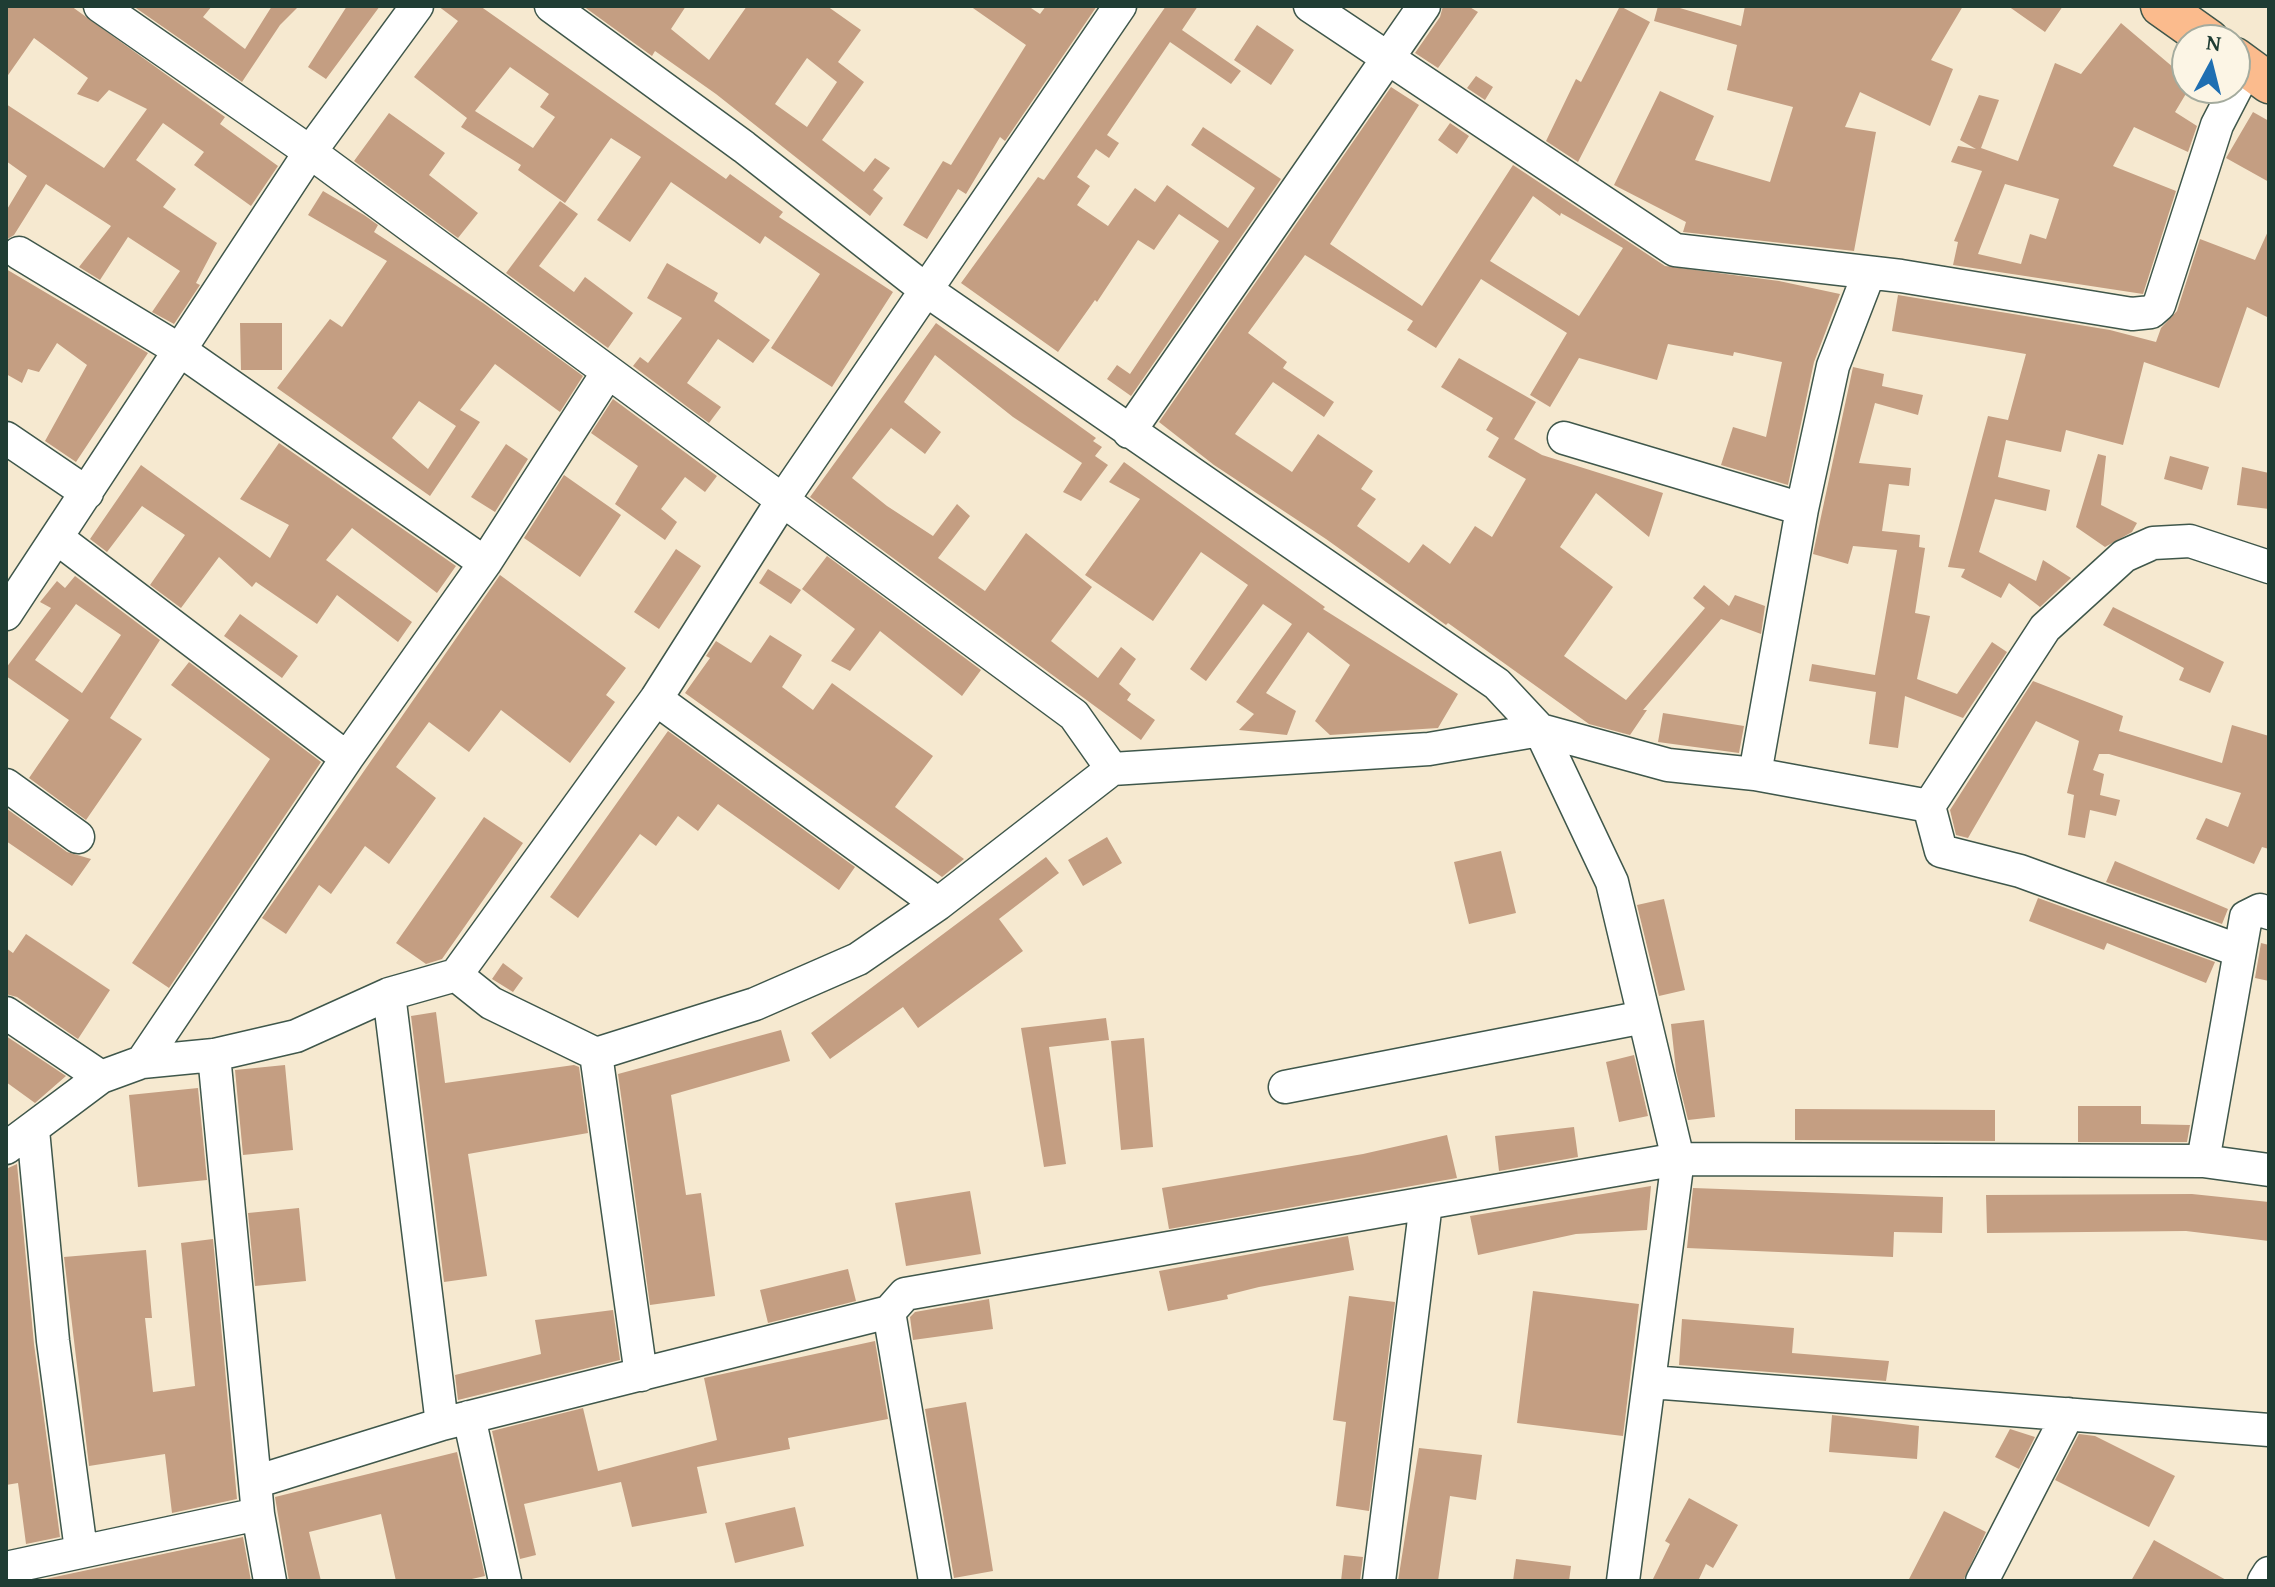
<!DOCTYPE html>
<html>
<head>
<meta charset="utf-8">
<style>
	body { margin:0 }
	#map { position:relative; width:2275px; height:1587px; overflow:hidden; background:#f6e9d0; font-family:"Gentium Book Plus",serif }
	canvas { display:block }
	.frame { position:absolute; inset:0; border:8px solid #1f3d34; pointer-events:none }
	.north { position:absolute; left:2171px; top:24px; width:80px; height:80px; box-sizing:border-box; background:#fcf5e5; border:2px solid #a4ab9e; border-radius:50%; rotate:7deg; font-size:22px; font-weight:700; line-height:32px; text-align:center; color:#1f3d34 }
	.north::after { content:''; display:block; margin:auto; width:28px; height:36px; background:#1f6fb2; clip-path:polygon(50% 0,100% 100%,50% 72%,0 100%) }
</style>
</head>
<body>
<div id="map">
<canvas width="2275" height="1587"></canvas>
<div class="frame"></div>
<div class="north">N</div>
</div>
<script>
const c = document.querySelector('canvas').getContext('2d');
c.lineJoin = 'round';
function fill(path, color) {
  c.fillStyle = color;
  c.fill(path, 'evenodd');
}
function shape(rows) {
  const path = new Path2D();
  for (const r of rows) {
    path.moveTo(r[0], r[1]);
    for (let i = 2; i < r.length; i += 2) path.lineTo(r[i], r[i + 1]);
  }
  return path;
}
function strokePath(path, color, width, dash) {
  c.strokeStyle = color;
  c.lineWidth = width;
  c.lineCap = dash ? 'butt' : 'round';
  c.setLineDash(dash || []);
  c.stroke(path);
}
fill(shape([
	[6,6,71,6,225,117,220,124,278,166,251,206,194,165,204,152,163,123,136,160,176,189,163,207,217,243,196,283,200,285,174,324,152,312,180,271,128,237,100,280,79,267,111,226,46,184,14,235,6,240,6,211,27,176,6,161,6,104,104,168,147,109,109,90,98,102,77,94,88,78,34,38,6,78],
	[133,6,212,6,203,17,245,49,272,6,299,6,280,25,242,82],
	[347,6,380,6,326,79,308,67],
	[438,6,480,6,726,179,730,174,783,212,779,217,893,292,832,387,771,348,820,274,765,236,760,244,671,182,630,242,597,220,641,157,611,138,565,203,518,170,521,165,461,127,467,118,414,77,458,21],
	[510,67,549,94,540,107,555,117,533,148,475,111],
	[583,6,686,6,671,29,709,60,747,6,827,6,861,30,838,62,864,82,822,140,864,172,875,158,890,168,873,190,883,198,870,216,716,94,655,51,652,56],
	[807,58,837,82,807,127,775,104],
	[970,6,1028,6,1040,14,1046,6,1097,6,1005,141,1000,137,966,194,958,189,927,239,903,225,943,161,951,165,1026,45],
	[1166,6,1198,6,1182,30,1241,71,1231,84,1170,42,1107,135,1119,143,1109,158,1096,149,1077,177,1090,186,1077,205,1108,226,1135,188,1155,202,1167,185,1228,228,1255,188,1191,145,1203,127,1281,179,1131,396,1107,379,1117,365,1130,374,1219,241,1179,214,1154,250,1138,240,1097,302,1095,300,1058,352,961,283,1038,177,1044,180],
	[1443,6,1468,6,1478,12,1438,68,1415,53,1440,17],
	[1620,6,1650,22,1578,162,1546,141,1576,79,1581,82],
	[1658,6,1673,6,1741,26,1745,6,1963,6,1931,60,1953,69,1930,126,1860,92,1845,127,1876,132,1854,251,1683,232,1686,222,1614,185,1660,91,1714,116,1695,160,1770,182,1793,107,1727,90,1737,45,1654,21],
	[2008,6,2063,6,2045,32],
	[2121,23,2187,79,2187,92,2175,112,2197,126,2188,152,2134,127,2113,166,2176,191,2143,294,1953,265,1958,242,1954,241,1982,171,1951,162,1958,146,1976,149,1960,140,1979,95,1999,100,1981,148,2018,161,2055,63,2081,74],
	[2005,184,2059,199,2046,239,2030,234,2021,264,1978,254],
	[1257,25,1294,50,1271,85,1234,60],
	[1476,76,1493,87,1485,100,1467,88],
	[1391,87,1419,105,1330,244,1422,306,1513,165,1665,266,1779,281,1840,294,1814,362,1788,485,1721,465,1733,427,1766,437,1782,362,1734,352,1733,356,1668,344,1657,380,1579,358,1550,407,1530,395,1567,333,1481,279,1436,348,1407,330,1413,321,1305,255,1248,333,1287,362,1283,368,1334,402,1324,417,1273,382,1235,434,1292,472,1318,434,1373,471,1361,489,1376,499,1357,526,1409,563,1423,544,1450,564,1475,526,1492,537,1526,479,1488,457,1499,438,1486,430,1493,418,1441,387,1459,358,1536,402,1514,439,1542,455,1663,493,1649,537,1596,493,1560,547,1613,587,1564,656,1626,700,1705,608,1693,598,1704,585,1729,606,1735,595,1765,606,1761,634,1721,619,1643,710,1647,710,1630,735,1589,724,1448,623,1446,625,1326,539,1214,465,1159,422],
	[1533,196,1560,216,1561,213,1623,248,1579,316,1490,261],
	[2253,112,2269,121,2269,182,2226,158],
	[389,113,445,153,429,175,478,213,458,238,354,161],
	[1450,123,1469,136,1457,154,1438,140],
	[323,191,364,215,378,225,374,232,483,303,583,376,560,412,495,364,460,410,480,422,430,496,277,388,330,319,342,327,387,261,308,215],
	[419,401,456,426,428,469,392,438],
	[560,201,578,214,539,266,574,292,585,277,633,313,608,348,506,273],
	[2269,229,2269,318,2247,307,2219,388,2144,362,2123,445,2066,430,2061,452,2006,440,1998,477,2050,490,2046,511,1995,499,1979,552,2036,581,2043,560,2071,578,2040,607,2009,583,2001,598,1961,577,1965,569,1948,567,1988,416,2008,420,2026,354,1892,331,1898,295,2110,330,2156,342,2161,328,2177,311,2200,239,2255,260],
	[667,263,718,293,714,301,770,340,753,363,718,339,687,383,721,407,709,423,633,366,640,357,648,363,682,318,647,298],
	[6,269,148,353,76,462,45,441,87,365,57,343,39,372,28,369,22,383,6,374],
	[240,323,282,323,282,370,241,370],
	[936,323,1096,438,1093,441,1102,447,1095,456,1108,465,1081,501,1063,492,1082,463,1013,417,935,355,904,402,941,432,925,454,891,428,852,478,887,506,933,536,957,504,970,516,938,558,985,591,1026,533,1092,587,1051,641,1098,678,1121,647,1136,659,1119,684,1131,694,1127,700,1155,720,1141,740,810,497],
	[1853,367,1884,374,1882,386,1923,395,1918,415,1875,403,1859,463,1911,468,1909,486,1889,484,1882,531,1920,535,1919,547,1925,548,1915,613,1930,616,1917,679,1957,694,1992,642,2007,652,1963,718,1905,696,1898,748,1869,744,1876,692,1809,681,1812,664,1875,675,1897,550,1853,546,1848,564,1813,554],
	[613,399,717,476,705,492,685,477,661,509,677,522,665,540,615,504,638,466,591,433],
	[279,443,456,566,437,593,352,528,326,560,412,622,398,642,337,595,317,624,256,582,252,587,219,557,181,608,150,585,185,535,142,506,107,552,90,539,141,465,270,558,289,525,240,499],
	[506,444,528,459,495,512,471,497],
	[2098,454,2106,456,2101,505,2137,523,2132,532,2105,547,2076,527],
	[2170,456,2209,467,2202,490,2164,479],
	[1124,462,1325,607,1323,609,1458,694,1438,728,1330,735,1315,721,1350,665,1308,632,1266,693,1296,711,1287,735,1239,730,1254,714,1236,702,1292,624,1263,604,1206,681,1190,669,1248,585,1201,552,1153,621,1085,575,1140,499,1109,482],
	[2242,467,2269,473,2269,509,2237,505],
	[564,475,621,515,580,577,524,538],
	[676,549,701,566,659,629,634,612],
	[827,556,981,670,962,696,880,631,850,671,831,661,855,629,802,589],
	[768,569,801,590,791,604,759,583],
	[500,575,626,668,606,695,615,702,570,763,501,710,469,752,429,722,396,767,436,798,389,864,365,846,331,894,319,885,286,934,262,918],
	[75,576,160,640,110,718,142,739,86,820,29,778,69,720,6,676,6,668,51,608,40,602,57,581,65,588],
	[76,604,121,635,82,693,35,660],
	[2113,607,2224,662,2210,693,2179,680,2184,668,2103,625],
	[240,614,298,656,282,678,224,636],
	[770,635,802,655,782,687,813,710,832,683,933,756,895,807,964,859,942,877,685,693,710,658,706,656,716,641,751,663],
	[189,662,321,762,169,988,132,963,270,759,171,685],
	[2033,681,2123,716,2119,731,2222,763,2232,725,2269,736,2269,849,2262,847,2254,864,2196,839,2206,818,2228,827,2241,793,2109,754,2099,754,2093,770,2104,774,2100,795,2120,800,2116,816,2090,810,2085,838,2068,835,2074,795,2067,793,2079,741,2036,721,1968,838,1956,835,1950,810],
	[1663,713,1744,726,1739,753,1658,742],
	[668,731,855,867,839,890,718,804,698,831,678,816,656,846,640,834,578,918,550,897],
	[7,809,67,852,91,859,72,886,6,841],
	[484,817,523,843,442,959,426,964,396,943],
	[1107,837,1122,863,1083,886,1068,860],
	[1501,851,1516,913,1469,924,1454,862],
	[1046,857,1059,873,999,919,1023,951,918,1028,903,1007,830,1059,811,1033],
	[2115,861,2228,909,2222,924,2106,882],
	[2038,898,2215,962,2206,983,2107,943,2104,950,2029,921],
	[1664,899,1685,990,1659,996,1637,905],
	[26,934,110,990,78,1039,17,997,6,994,6,948,13,953],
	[2261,943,2269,945,2269,981,2255,978],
	[503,963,523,978,513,992,492,979],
	[436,1012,445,1083,574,1065,579,1067,588,1133,468,1154,487,1276,444,1282,411,1016],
	[1106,1018,1109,1040,1049,1047,1066,1164,1044,1167,1021,1028],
	[1704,1020,1715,1117,1688,1120,1676,1071,1671,1024],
	[781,1030,790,1061,671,1095,686,1195,701,1193,715,1296,650,1305,618,1074],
	[6,1036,66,1076,35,1103,6,1082],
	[1144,1038,1153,1147,1121,1150,1111,1041],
	[1634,1055,1648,1116,1619,1122,1606,1062],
	[285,1065,293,1150,243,1155,235,1070],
	[198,1088,207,1180,138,1187,129,1095],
	[2078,1106,2141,1106,2141,1124,2190,1125,2187,1142,2078,1142],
	[1795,1109,1995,1110,1995,1141,1795,1140],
	[1574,1127,1578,1157,1499,1171,1495,1136],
	[1447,1135,1457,1178,1169,1229,1162,1188,1363,1154],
	[17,1164,34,1344,60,1537,26,1544,18,1483,6,1485,6,1169],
	[1651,1186,1647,1230,1576,1234,1478,1255,1470,1216],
	[1693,1188,1943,1197,1942,1233,1894,1232,1893,1257,1687,1248],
	[970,1191,981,1254,906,1266,895,1203],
	[2192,1194,2269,1202,2269,1241,2186,1231,1987,1233,1986,1195],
	[299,1208,306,1281,255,1286,248,1213],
	[1348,1236,1354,1270,1259,1287,1227,1295,1228,1299,1168,1311,1159,1271],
	[213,1239,237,1499,172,1513,165,1454,89,1466,64,1257,146,1250,152,1318,145,1318,153,1392,195,1386,181,1243],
	[848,1269,856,1301,768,1323,760,1290],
	[1533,1291,1639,1304,1623,1436,1517,1423],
	[1349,1296,1395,1302,1369,1511,1336,1506,1346,1422,1333,1420],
	[989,1299,993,1329,913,1340,910,1317,915,1312],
	[613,1310,620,1360,458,1400,455,1375,541,1354,535,1320],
	[1682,1319,1794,1328,1792,1353,1889,1361,1886,1381,1679,1365],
	[875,1341,888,1419,788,1438,790,1449,697,1467,707,1513,632,1527,621,1482,524,1504,536,1555,520,1559,492,1431,583,1408,598,1471,717,1440,704,1378],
	[966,1402,993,1571,954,1578,925,1409],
	[1832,1415,1919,1426,1917,1459,1829,1452],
	[2010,1429,2035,1437,2019,1469,1995,1457],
	[2079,1434,2095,1436,2175,1476,2149,1527,2055,1480],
	[1419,1448,1482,1455,1476,1500,1450,1496,1438,1581,1398,1581],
	[457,1452,485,1576,463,1581,396,1581,381,1514,309,1532,321,1581,289,1581,275,1497],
	[1689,1498,1738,1525,1713,1568,1706,1564,1698,1581,1652,1581,1670,1544,1665,1541],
	[795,1507,804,1546,735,1563,725,1523],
	[1944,1511,1986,1532,1963,1581,1908,1581],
	[243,1537,251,1581,36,1581],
	[2154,1540,2228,1581,2131,1581],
	[1344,1555,1363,1557,1360,1581,1341,1581],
	[1516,1559,1571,1566,1569,1581,1513,1581]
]), '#c49e82');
const minor = shape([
	[100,6,310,152,1074,715,1112,769],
	[551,6,744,147,926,290,1120,6],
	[1310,6,1675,250,1901,276,2132,314,2151,312,2159,305,2217,125,2247,67],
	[19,253,181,351,485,563],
	[1129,432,1424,6],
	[6,438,87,493],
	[1564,438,1802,509],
	[57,538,347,758],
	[6,614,310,152,417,6],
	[656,699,938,904],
	[1755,774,1802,509,1833,366,1869,273],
	[6,785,78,837],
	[1929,806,1941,851,2020,871,2240,951,2246,917,2260,910,2269,913],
	[456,975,491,1003,596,1054,755,1004,858,959,938,904,1112,769,1429,749,1540,730,1668,765,1755,774,1929,806,2045,628,2124,556,2153,543,2190,541,2269,567],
	[389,994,442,1424],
	[6,1013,101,1077],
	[596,1054,641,1375],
	[214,1055,258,1514,270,1581],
	[142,1062,347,758,485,563,608,372],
	[1285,1087,1644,1017],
	[33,1130,53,1341,81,1550],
	[6,1148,101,1077,142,1062,214,1055,296,1036,389,994,456,975,656,699,782,501,926,290,1497,684,1540,730,1612,882,1678,1159,1623,1581],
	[2203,1161,2240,951],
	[889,1312,935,1581],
	[1651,1382,2269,1430],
	[469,1417,505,1581],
	[255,1482,442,1424,889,1312,905,1294,1678,1159,2203,1161,2269,1170],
	[6,1568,258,1514],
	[1379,1581,1426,1203],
	[1982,1581,2068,1414],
	[2264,1581,2269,1573]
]);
const major = shape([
	[2161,6,2209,40],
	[2235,58,2269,83]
]);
strokePath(minor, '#3f574b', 35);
strokePath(major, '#3f574b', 43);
strokePath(minor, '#fff', 32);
strokePath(major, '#fbbb8d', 40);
</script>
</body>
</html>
